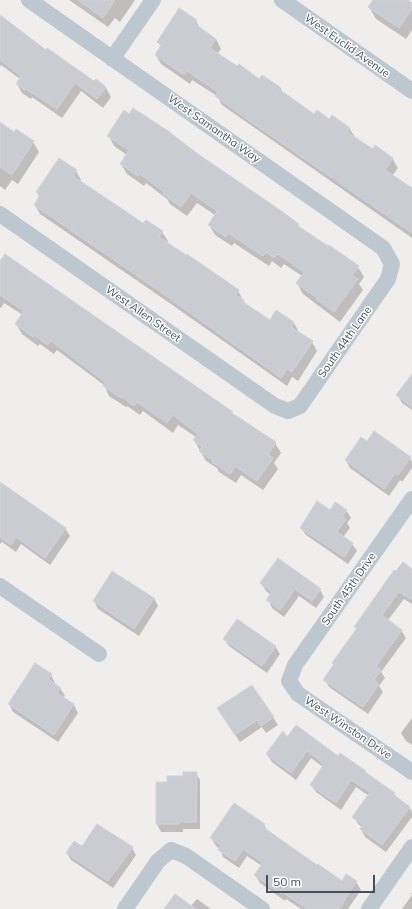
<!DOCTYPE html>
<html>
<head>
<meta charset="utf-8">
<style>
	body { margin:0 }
	#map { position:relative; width:412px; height:909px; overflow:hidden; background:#f0eded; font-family:Mulish,sans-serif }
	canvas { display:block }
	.scale { position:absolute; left:266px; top:875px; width:109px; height:18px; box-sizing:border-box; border:2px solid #45505b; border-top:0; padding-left:5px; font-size:12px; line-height:14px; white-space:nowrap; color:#45505b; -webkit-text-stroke:3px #fff; paint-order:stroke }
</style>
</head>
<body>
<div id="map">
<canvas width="412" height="909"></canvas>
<div class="scale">50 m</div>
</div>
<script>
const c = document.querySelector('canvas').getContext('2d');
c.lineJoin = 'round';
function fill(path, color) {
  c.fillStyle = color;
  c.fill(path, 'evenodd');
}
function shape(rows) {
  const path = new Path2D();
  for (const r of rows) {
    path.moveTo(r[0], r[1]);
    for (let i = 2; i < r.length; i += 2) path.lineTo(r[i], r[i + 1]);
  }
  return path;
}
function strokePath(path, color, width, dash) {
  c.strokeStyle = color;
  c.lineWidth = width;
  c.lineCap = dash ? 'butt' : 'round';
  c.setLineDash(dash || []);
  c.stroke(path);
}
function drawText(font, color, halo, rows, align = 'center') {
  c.font = font + ' Mulish,sans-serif';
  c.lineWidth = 3;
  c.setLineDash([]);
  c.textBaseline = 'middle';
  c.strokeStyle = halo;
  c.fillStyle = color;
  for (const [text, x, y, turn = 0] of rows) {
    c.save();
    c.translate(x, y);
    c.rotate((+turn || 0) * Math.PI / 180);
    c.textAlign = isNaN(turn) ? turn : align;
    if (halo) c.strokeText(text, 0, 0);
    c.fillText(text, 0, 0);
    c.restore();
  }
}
fill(shape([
	[69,0,135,0,120,22,115,18,108,27],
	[374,0,406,0,412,4,412,30,406,39,376,19,369,7],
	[0,19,46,51,95,82,96,81,106,88,111,97,103,108,81,91,62,118,32,97,31,99,22,93,17,84,20,79,1,65,0,67],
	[196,21,201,30,216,39,221,49,217,54,260,80,280,87,283,93,314,116,349,128,355,137,373,150,392,158,398,168,392,176,411,189,412,187,412,238,222,105,217,96,192,80,190,84,161,64,156,55,161,47,158,42],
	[0,124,14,133,33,142,39,152,18,184,12,180,5,190,0,186],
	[109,136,298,225,300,229,358,267,364,277,359,284,363,290,340,322,303,294,297,283,302,276,284,264,281,268,272,261,269,266,234,243,232,246,215,235,209,225,215,215,197,203,187,216,170,204,167,199,146,183,144,186,127,174,121,164,127,155,114,146],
	[76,171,81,180,80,182,144,224,162,232,168,241,166,243,238,291,246,305,270,321,276,312,294,323,299,332,312,342,317,351,298,381,292,377,287,386,171,304,40,214,35,205,40,198,37,192],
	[0,263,275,443,281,453,274,463,278,469,263,490,241,475,236,483,219,472,217,468,206,461,194,440,196,437,178,425,173,433,143,411,140,415,127,406,126,407,109,396,104,385,57,350,54,354,40,344,38,346,22,334,16,324,23,315,4,303,1,308,0,307],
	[412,376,412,410,402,403,398,396],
	[367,442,410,458,412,462,412,468,402,482,400,480,389,496,350,468,346,460],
	[0,491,65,528,70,536,50,565,21,544,16,552,2,542,0,544],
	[346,510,351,518,347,523,350,528,343,537,352,544,357,551,348,564,306,535,301,528,330,511],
	[412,570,412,604,404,599,388,620,401,630,406,638,381,672,385,678,379,686,383,692,368,714,329,687,325,680,357,630,355,627],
	[112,572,154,598,158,606,139,636,98,609,94,601],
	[261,583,320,590,324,597,316,608,299,596,284,617,272,608,268,600,271,595,266,591],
	[224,639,275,646,280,654,267,673,229,646],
	[51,675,55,683,54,684,60,688,65,696,63,698,74,705,78,713,58,742,13,712,9,704],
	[223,716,273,717,278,725,266,733,262,727,240,742],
	[412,718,412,745,406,741,401,733],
	[287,738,339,757,365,772,394,794,397,798,409,807,412,812,412,817,386,852,365,837,361,829,362,827,358,824,354,817,369,796,356,787,341,810,316,792,311,785,323,767,311,758,296,780,272,762,267,754],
	[196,773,200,780,200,829,183,829,183,832,161,832,157,824,168,783],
	[264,825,269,833,342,882,356,882,361,890,348,909,301,909,286,899,285,901,260,883,255,875,262,866,247,856,239,868,223,857,220,849,216,846,211,838],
	[82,847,132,848,136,855,113,888,71,860,67,853],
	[412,892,412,909,402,909,412,895,411,894],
	[197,899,211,909,165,909,191,906]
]), '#0003');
const building = shape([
	[78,0,115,0,103,18,78,0],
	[373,0,408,0,412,3,412,9,399,28,368,7,373,0],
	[179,8,197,20,195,24,216,39,210,48,237,66,239,64,259,79,262,75,280,87,279,89,314,114,317,110,329,119,332,115,350,128,347,132,373,149,375,145,393,158,385,170,412,188,412,233,241,115,215,96,218,92,187,71,184,75,155,55,161,45,157,42,179,8],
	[0,15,46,50,47,48,94,81,96,79,106,87,97,99,75,83,57,109,26,89,25,90,16,84,21,76,0,60,0,15],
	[133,108,168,131,198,154,280,210,299,224,298,226,328,246,329,245,359,266,352,275,358,279,334,312,316,299,317,298,296,283,304,272,278,254,274,258,266,252,263,256,228,233,226,237,208,225,217,211,191,193,181,207,163,194,164,192,140,174,138,176,120,164,129,150,107,136,124,110,129,114,133,108],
	[0,122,14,132,16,129,34,141,12,175,0,167,0,122],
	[59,158,77,170,73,176,143,223,146,220,163,231,159,237,186,255,187,254,239,290,236,295,244,300,243,302,270,320,276,310,294,322,291,327,313,341,292,372,287,369,281,378,165,295,34,205,40,195,36,192,59,158],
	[5,254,220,403,233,412,232,413,276,442,268,455,273,458,257,481,235,466,230,474,212,462,213,460,199,451,202,447,193,440,198,434,173,415,167,423,137,402,134,406,121,396,121,398,103,386,105,382,51,341,48,345,34,335,33,337,15,324,24,311,0,295,0,261,5,254],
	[412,374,412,407,396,395,412,374],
	[374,431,411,457,398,475,395,473,384,489,345,460,361,437,367,441,374,431],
	[0,482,66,528,45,558,16,537,11,545,0,537,0,482],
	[317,501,330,510,335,502,347,510,342,517,346,519,337,532,353,543,344,557,300,528,317,501],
	[278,558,321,589,312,601,295,589,280,610,266,600,272,592,260,583,278,558],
	[403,562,412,569,412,600,399,592,382,615,402,630,376,666,381,670,374,680,379,684,363,707,323,680,334,664,332,663,357,628,354,627,394,570,396,571,403,562],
	[112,571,154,598,134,629,93,601,112,571],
	[237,619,276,646,262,666,223,639,237,619],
	[35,663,52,674,48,679,61,688,57,693,74,704,54,735,8,704,35,663],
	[252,685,274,717,261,726,257,720,235,735,217,708,252,685],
	[296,725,338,756,340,753,366,771,365,772,395,793,394,795,410,807,382,845,360,829,363,825,352,817,370,792,351,780,336,803,310,785,324,764,307,751,291,773,266,754,283,731,287,737,296,725],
	[183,772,197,772,196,822,179,822,179,824,156,824,156,782,167,782,167,776,183,776,183,772],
	[234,803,265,824,263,827,317,865,318,864,342,881,346,874,357,881,339,909,307,909,282,892,281,894,254,875,263,863,243,849,235,861,218,850,221,845,210,838,234,803],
	[97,824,133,847,108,881,66,853,74,841,82,846,97,824],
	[175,894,196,909,164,909,175,894]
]);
fill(building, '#caccd2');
strokePath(building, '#d1d3d9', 1);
strokePath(shape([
	[282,0,412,91],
	[112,59,153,0],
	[0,214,275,406,288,411,300,406,388,279,392,264,383,248,29,0],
	[412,499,295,665,289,681,298,694,412,772],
	[0,586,99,654],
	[125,909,158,861,171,850,186,856,262,909],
	[369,909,412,847]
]), '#bdc7d0', 16);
drawText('11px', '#45505b', '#fff', [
	["West Euclid Avenue",347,46,35],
	["West Samantha Way",214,129,35],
	["West Allen Street",143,314,35],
	["South 44th Lane",345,342,-55],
	["South 45th Drive",349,589,-55],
	["West Winston Drive",348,728,34]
]);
</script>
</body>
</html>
